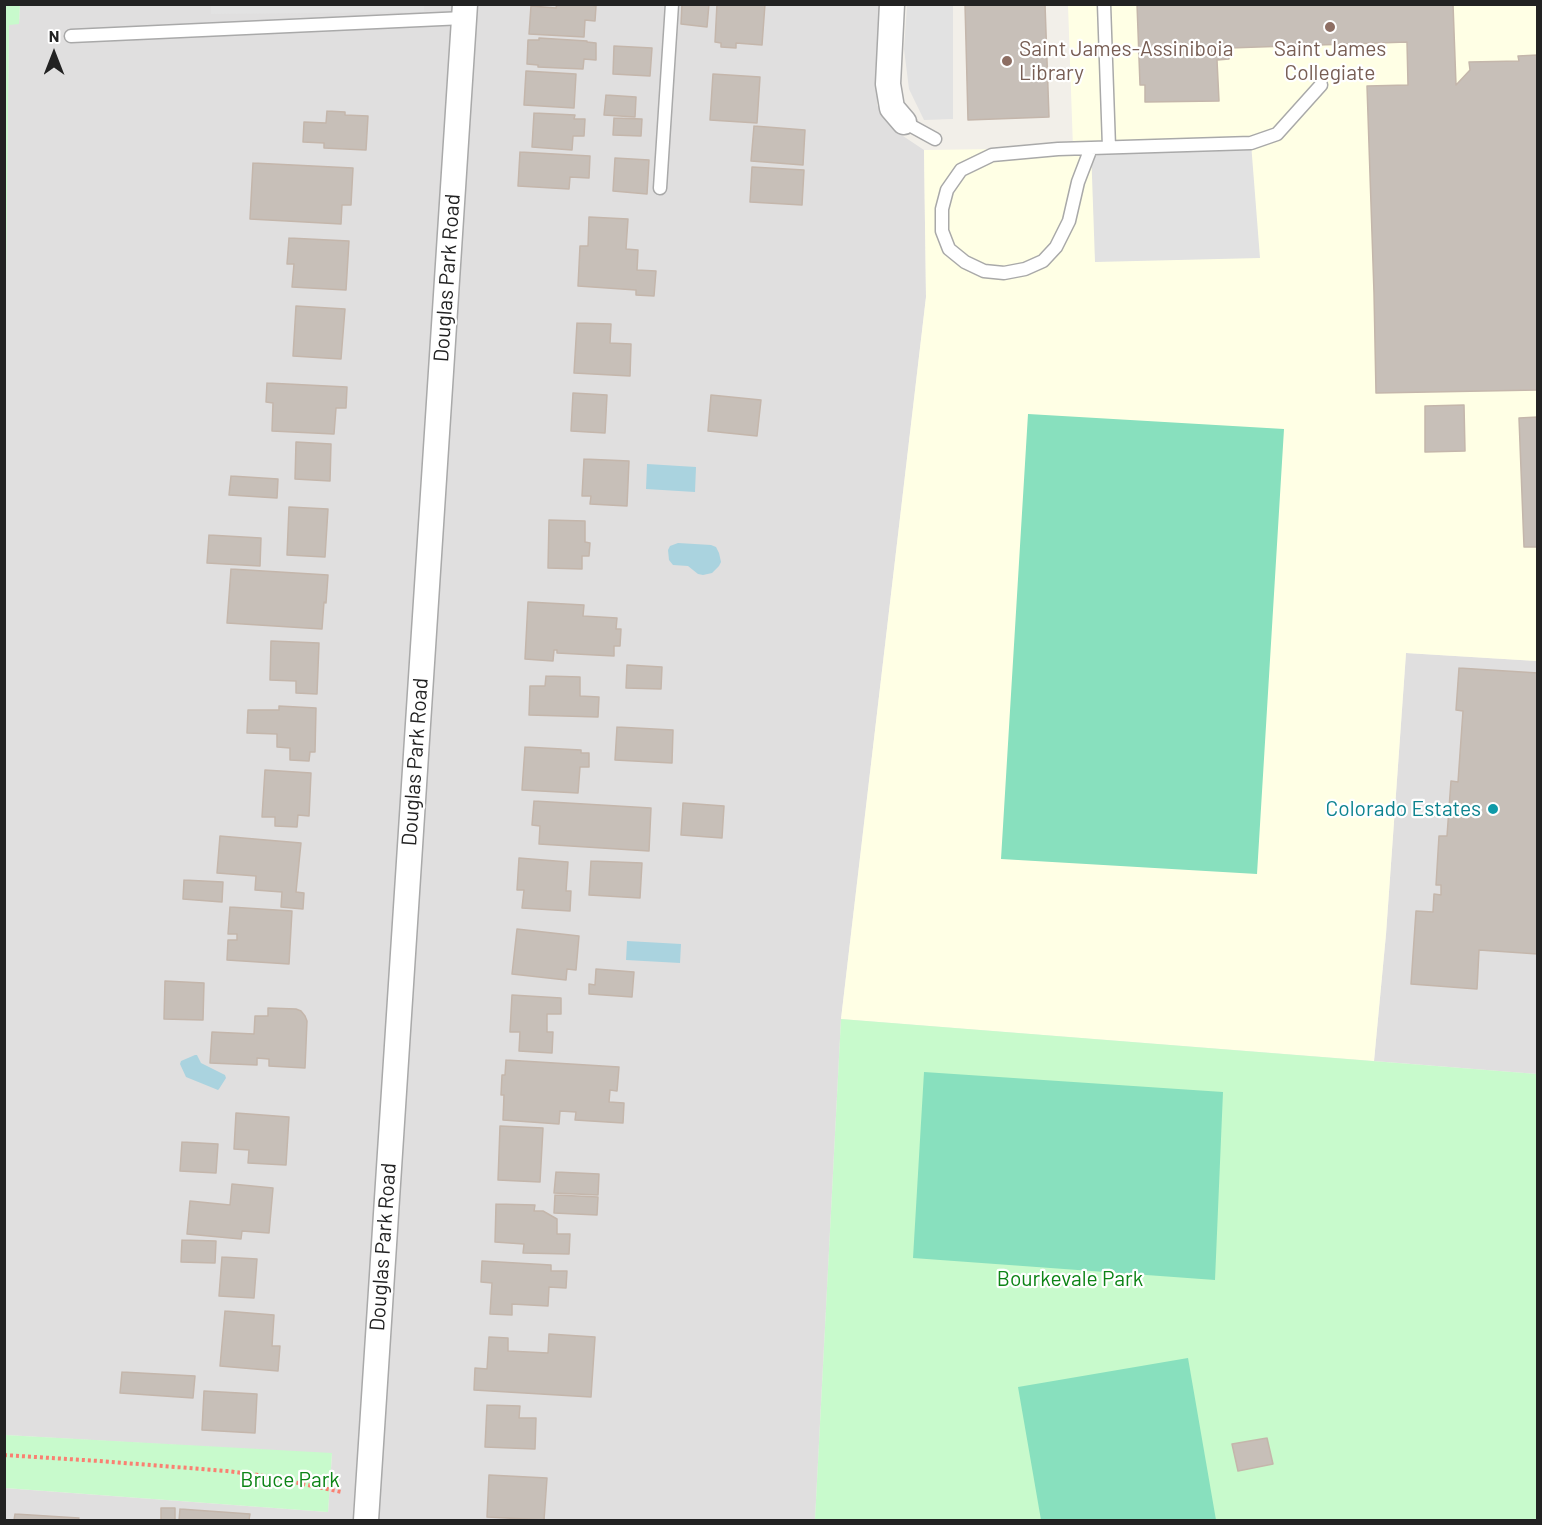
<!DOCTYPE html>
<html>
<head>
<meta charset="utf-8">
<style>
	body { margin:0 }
	#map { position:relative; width:1542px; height:1525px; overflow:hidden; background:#f2efe9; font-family:Barlow,sans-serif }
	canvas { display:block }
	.frame { position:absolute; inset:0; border:6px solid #222; pointer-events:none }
	.north { position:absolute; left:24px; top:24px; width:60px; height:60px; -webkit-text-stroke:4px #fff; paint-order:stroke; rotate:0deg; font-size:16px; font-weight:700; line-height:24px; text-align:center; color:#222 }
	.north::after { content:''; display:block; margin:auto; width:21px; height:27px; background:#222; clip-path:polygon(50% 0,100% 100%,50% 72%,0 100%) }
</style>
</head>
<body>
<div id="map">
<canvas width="1542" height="1525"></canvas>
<div class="frame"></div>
<div class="north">N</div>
</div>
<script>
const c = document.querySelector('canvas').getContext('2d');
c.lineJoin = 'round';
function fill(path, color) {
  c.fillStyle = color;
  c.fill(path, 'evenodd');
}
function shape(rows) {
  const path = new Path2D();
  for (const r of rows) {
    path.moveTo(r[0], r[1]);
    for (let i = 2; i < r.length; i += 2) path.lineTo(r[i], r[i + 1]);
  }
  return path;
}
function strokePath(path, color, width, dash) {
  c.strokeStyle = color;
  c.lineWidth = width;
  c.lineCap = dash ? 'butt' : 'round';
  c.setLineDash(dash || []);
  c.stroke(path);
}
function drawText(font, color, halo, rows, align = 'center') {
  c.font = font + ' Barlow,sans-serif';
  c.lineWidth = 4.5;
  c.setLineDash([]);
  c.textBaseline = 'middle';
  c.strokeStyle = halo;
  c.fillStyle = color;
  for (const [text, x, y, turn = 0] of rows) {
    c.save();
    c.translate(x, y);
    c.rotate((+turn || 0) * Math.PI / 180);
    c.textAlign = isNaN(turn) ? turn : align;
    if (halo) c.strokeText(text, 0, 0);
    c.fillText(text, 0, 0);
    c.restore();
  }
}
fill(shape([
	[20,5,884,5,877,105,897,132,924,150,926,297,841,1019,815,1520,5,1520,4,1488,328,1512,332,1454,5,1435,4,369,9,24,19,23],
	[1406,653,1537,661,1537,1074,1374,1061,1386,934]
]), '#e0dfdf');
fill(shape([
	[1068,5,1537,5,1537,661,1406,653,1386,934,1374,1061,841,1019,926,297,924,150,1073,148]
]), '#ffffe5');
fill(shape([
	[20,4,19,24,9,25,5,369,4,5],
	[841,1019,1537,1074,1537,1520,815,1520],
	[5,1435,332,1453,328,1512,5,1488]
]), '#c8facc');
fill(shape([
	[1028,414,1284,429,1257,874,1001,859],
	[924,1072,1223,1092,1215,1280,913,1258],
	[1188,1358,1216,1520,1041,1520,1018,1387]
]), '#88e0be');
fill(shape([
	[424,4,424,12,211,14,211,4],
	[907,5,953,5,953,119,924,120,909,89,904,49],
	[1251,143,1260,258,1095,262,1091,148]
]), '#e2e2e2');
fill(shape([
	[647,464,696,467,695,492,646,489],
	[678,543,711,545,716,547,719,553,721,562,719,566,712,573,703,575,698,574,688,566,673,565,669,560,668,550,670,546],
	[627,941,681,944,680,963,626,960],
	[195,1055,197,1055,201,1063,225,1075,226,1078,219,1089,218,1090,186,1077,180,1064,181,1061]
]), '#aad3df');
const building = shape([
	[557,4,586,4,596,6,595,21,585,20,584,37,529,34,531,6,556,8,557,4],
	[682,4,709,4,707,27,681,24,682,4],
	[717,4,765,4,762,45,736,43,736,48,721,47,721,43,715,42,717,4],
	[965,4,1045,4,1049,117,968,120,965,4],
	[1137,4,1453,4,1456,85,1470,70,1469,62,1519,61,1518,56,1538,55,1538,390,1376,393,1374,293,1367,86,1408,85,1407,42,1229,48,1229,59,1217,60,1219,101,1145,102,1145,85,1140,85,1137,4],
	[539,38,587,41,587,42,596,43,596,60,584,59,583,69,538,67,538,65,527,64,528,40,539,40,539,38],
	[614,46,652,48,650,76,613,74,614,46],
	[526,71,576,74,574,108,524,105,526,71],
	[713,74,760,77,757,123,710,120,713,74],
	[606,95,636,97,635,117,604,115,606,95],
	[327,111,345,112,345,115,368,116,366,150,324,148,324,143,303,142,304,122,326,123,327,111],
	[534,113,575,115,574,119,585,119,584,136,573,136,572,150,532,147,534,113],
	[614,118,642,119,641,136,613,135,614,118],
	[754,126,805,130,803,165,751,161,754,126],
	[520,152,590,156,589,178,570,177,569,189,518,186,520,152],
	[615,158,649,160,647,194,613,191,615,158],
	[253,163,353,168,351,205,342,205,341,224,250,219,253,163],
	[752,167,804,170,802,205,750,202,752,167],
	[589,217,628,219,626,249,638,250,637,270,656,271,654,296,636,295,636,290,578,286,580,246,588,246,589,217],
	[289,238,349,241,346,290,292,287,294,264,287,264,289,238],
	[296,306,345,309,341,359,293,356,296,306],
	[577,323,611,324,610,343,631,344,630,376,574,373,577,323],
	[267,383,347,387,346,408,336,408,334,434,272,431,273,403,266,402,267,383],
	[573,393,607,395,605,433,571,431,573,393],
	[711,395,761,400,757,436,708,431,711,395],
	[1464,405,1465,451,1425,452,1425,406,1464,405],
	[1538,417,1538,547,1524,547,1519,418,1538,417],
	[296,442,331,444,330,481,295,479,296,442],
	[584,459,629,461,627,506,590,504,591,496,582,496,584,459],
	[231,476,278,479,277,498,229,495,231,476],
	[289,507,328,509,325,557,287,555,289,507],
	[549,520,585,521,585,542,590,543,589,556,582,556,582,569,548,568,549,520],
	[209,535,261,538,260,566,207,563,209,535],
	[231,569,328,575,326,603,324,602,322,629,227,623,231,569],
	[528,602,584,605,583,616,617,618,616,629,621,629,620,646,614,646,614,656,557,653,557,650,554,650,553,661,525,659,528,602],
	[271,641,319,643,317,694,296,693,296,681,270,680,271,641],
	[627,665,662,667,661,689,626,688,627,665],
	[1459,668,1538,673,1538,954,1479,950,1477,989,1411,984,1416,911,1433,912,1434,894,1441,895,1441,885,1436,885,1439,836,1447,836,1451,781,1458,782,1463,711,1456,710,1459,668],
	[546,676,580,677,580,696,599,697,598,717,529,715,530,686,545,686,546,676],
	[279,706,316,708,315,752,310,752,309,761,290,760,290,748,277,747,277,734,247,733,248,710,279,710,279,706],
	[617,727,673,730,672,763,615,760,617,727],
	[525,747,581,750,581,753,589,753,589,767,580,767,578,793,522,790,525,747],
	[265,770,311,773,309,816,298,815,297,827,275,826,275,817,262,817,265,770],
	[534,801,651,808,649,851,539,844,540,826,532,825,534,801],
	[683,803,724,806,722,838,681,835,683,803],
	[220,836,301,843,296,892,304,893,303,909,281,907,282,892,255,890,256,876,217,873,220,836],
	[519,858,568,862,566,891,571,891,570,911,522,908,524,890,517,890,519,858],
	[591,861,642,863,640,898,589,895,591,861],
	[184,880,223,882,222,902,183,899,184,880],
	[230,907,292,911,289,964,227,960,228,940,237,940,237,934,228,934,230,907],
	[517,929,579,936,576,970,567,969,566,980,512,974,517,929],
	[596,969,634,972,632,997,589,994,589,984,595,985,596,969],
	[165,981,204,983,203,1020,164,1019,165,981],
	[512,995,561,998,561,1014,547,1014,547,1032,553,1032,552,1053,519,1051,520,1032,510,1032,512,995],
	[268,1008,296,1009,301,1011,305,1016,307,1021,305,1068,269,1066,269,1059,257,1058,257,1065,210,1063,212,1032,254,1034,255,1016,268,1016,268,1008],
	[506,1060,619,1067,617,1091,610,1090,609,1102,624,1103,623,1123,575,1120,576,1112,560,1111,559,1124,503,1120,504,1095,501,1095,502,1075,505,1075,506,1060],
	[236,1113,289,1117,286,1165,248,1163,249,1150,234,1149,236,1113],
	[500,1126,543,1128,540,1182,498,1180,500,1126],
	[182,1142,218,1144,216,1173,180,1171,182,1142],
	[556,1172,599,1174,598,1195,554,1193,556,1172],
	[232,1184,273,1188,269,1233,242,1231,241,1239,187,1234,190,1201,230,1205,232,1184],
	[555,1195,598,1197,597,1215,554,1213,555,1195],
	[496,1204,535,1205,534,1211,543,1211,557,1219,557,1234,570,1234,569,1254,523,1253,524,1244,495,1242,496,1204],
	[182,1240,216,1241,215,1263,181,1262,182,1240],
	[222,1257,257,1259,254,1298,219,1296,222,1257],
	[482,1261,551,1265,551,1271,567,1271,566,1288,549,1287,548,1306,512,1304,512,1315,490,1314,492,1283,481,1282,482,1261],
	[225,1311,274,1315,272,1346,280,1346,278,1371,220,1366,225,1311],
	[549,1334,595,1337,591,1397,474,1390,475,1368,487,1369,489,1337,508,1338,508,1351,548,1353,549,1334],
	[122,1372,195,1376,193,1398,120,1393,122,1372],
	[204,1391,257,1394,255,1433,202,1430,204,1391],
	[487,1405,520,1406,519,1418,536,1418,535,1449,485,1447,487,1405],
	[1267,1438,1273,1464,1238,1471,1232,1444,1267,1438],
	[489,1475,547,1478,544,1520,487,1517,489,1475],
	[161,1508,175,1508,175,1520,161,1520,161,1508],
	[180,1509,250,1514,249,1520,179,1520,180,1509],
	[15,1514,79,1518,78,1520,14,1520,15,1514]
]);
fill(building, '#c7bfb8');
strokePath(building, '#c4b6ab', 1.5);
const service = shape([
	[1104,4,1109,147],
	[71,36,464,18],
	[904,122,935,139],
	[1091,148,1078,182,1069,221,1056,247,1043,261,1025,269,1004,273,984,271,965,262,949,249,942,231,942,209,947,190,961,170,992,155,1058,149,1091,148,1251,143,1277,134,1321,85],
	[660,188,672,4]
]);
const minor = shape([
	[892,4,888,84,892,108,904,122],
	[366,1520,465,4]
]);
strokePath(service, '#a9a9a9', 15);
strokePath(minor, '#a9a9a9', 27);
strokePath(shape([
	[4,1455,99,1461,227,1471,259,1475,342,1492]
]), '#fa8072', 4, [3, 3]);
strokePath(service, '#fff', 12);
strokePath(minor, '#fff', 24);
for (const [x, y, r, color] of [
	[1330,27,6,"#8d6e63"],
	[1007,61,6,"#8d6e63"],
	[1493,809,6,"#0f9aa8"]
]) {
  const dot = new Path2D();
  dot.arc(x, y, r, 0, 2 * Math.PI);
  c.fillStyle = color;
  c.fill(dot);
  strokePath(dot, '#fff', 2);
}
drawText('21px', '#785e54', '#fff', [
	["Saint James-Assiniboia",1019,49],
	["Library",1019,73],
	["Saint James",1330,49,"center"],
	["Collegiate",1330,73,"center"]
], 'left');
drawText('21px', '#222', '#fff', [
	["Douglas Park Road",447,278,-86],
	["Douglas Park Road",415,762,-86],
	["Douglas Park Road",383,1247,-86]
]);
drawText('21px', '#0d838f', '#fff', [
	["Colorado Estates",1481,809]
], 'right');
drawText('21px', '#0c8416', '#fff', [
	["Bourkevale Park",1070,1279],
	["Bruce Park",290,1480]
]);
</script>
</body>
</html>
